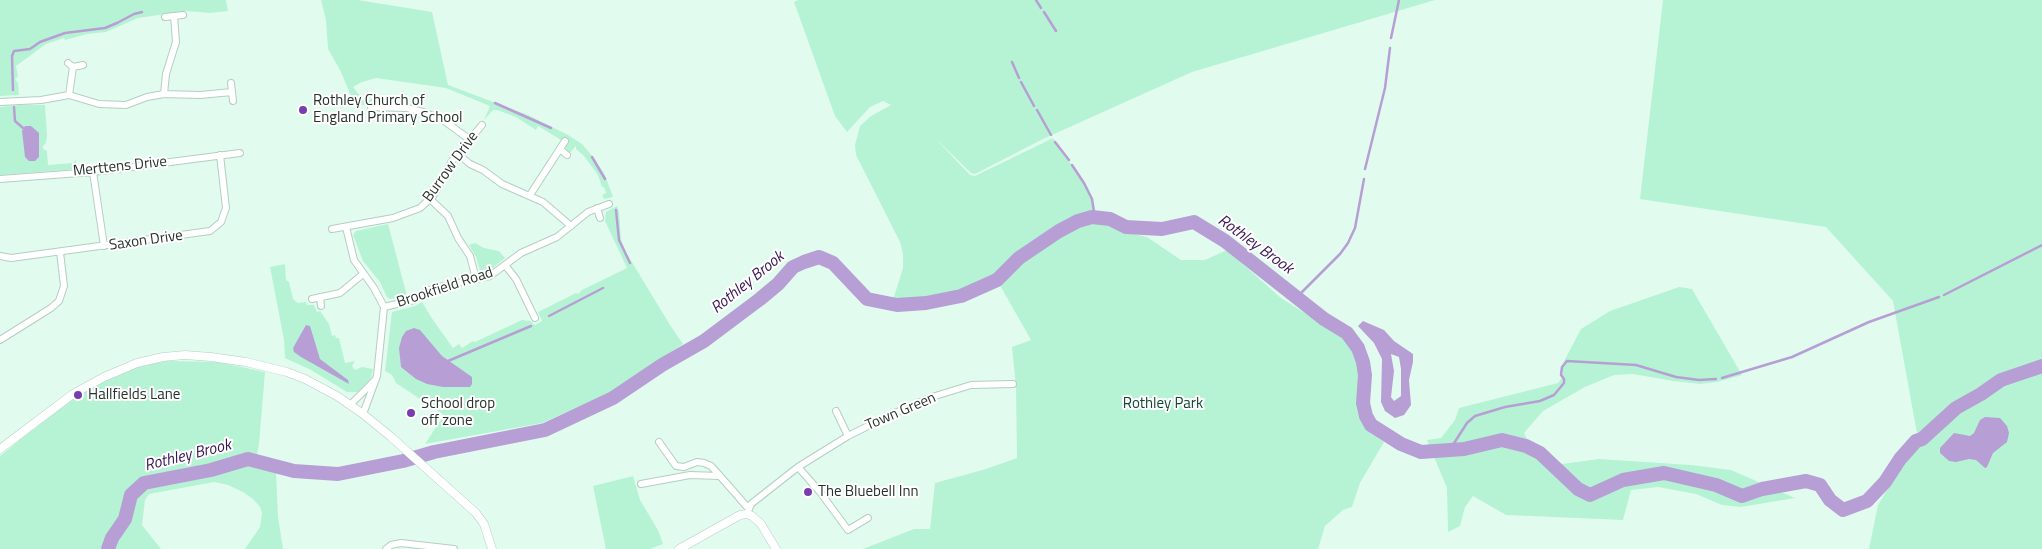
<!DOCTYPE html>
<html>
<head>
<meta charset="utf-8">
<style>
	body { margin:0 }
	canvas { display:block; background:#e1fcee }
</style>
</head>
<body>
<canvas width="2042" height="549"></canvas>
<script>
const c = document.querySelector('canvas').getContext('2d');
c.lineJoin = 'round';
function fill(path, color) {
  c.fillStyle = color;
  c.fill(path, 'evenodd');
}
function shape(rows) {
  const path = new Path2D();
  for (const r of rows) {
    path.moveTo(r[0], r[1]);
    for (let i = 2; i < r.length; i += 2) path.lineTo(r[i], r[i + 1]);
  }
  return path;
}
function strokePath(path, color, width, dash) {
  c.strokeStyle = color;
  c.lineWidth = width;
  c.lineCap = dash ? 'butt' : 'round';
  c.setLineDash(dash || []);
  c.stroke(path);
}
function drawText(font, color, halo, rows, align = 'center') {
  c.font = font + ' "Titillium Web",sans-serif';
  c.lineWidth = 4;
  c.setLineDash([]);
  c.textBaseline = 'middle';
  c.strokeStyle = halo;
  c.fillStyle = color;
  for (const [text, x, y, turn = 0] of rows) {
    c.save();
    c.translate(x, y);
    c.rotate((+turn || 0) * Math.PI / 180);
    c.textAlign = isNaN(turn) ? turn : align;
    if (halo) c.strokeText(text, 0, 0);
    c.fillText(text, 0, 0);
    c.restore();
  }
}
fill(shape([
	[0,0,226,0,228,11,210,13,186,11,138,18,106,32,87,34,65,40,64,38,46,44,16,66,18,76,15,79,18,83,19,95,0,96],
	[321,0,358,0,432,12,448,85,528,115,568,135,582,144,594,158,605,175,613,197,604,199,602,195,606,193,604,187,602,187,598,175,584,156,576,149,576,146,569,154,566,149,566,143,538,126,536,130,516,117,497,110,493,110,484,120,490,106,446,88,376,78,362,82,353,87,365,102,372,98,372,104,363,105,355,101,351,96,341,72,328,49,326,20],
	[798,0,1435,0,1192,72,1043,139,975,174,971,173,935,138,970,175,975,176,1053,138,1084,183,1092,199,1098,222,1114,224,1126,232,1147,237,1181,260,1205,260,1227,250,1281,298,1346,339,1354,353,1358,364,1358,400,1361,415,1369,432,1384,442,1360,483,1352,507,1343,510,1325,526,1318,549,863,549,914,529,930,529,935,483,986,469,1017,458,1016,387,1012,347,1031,340,997,280,961,296,926,303,897,305,892,303,903,268,903,254,900,242,856,155,855,145,860,126,871,116,891,105,883,101,870,107,847,132,835,116,794,2],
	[1663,0,2042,0,2042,549,1869,549,1878,505,1918,439,1893,301,1826,227,1640,199],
	[19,105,45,105,47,135,46,143,43,146,43,149,47,151,48,165,73,163,76,160,77,169,0,175,0,107],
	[617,206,619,212,621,240,627,254,670,325,683,344,609,393,542,423,425,444,444,415,396,383,392,375,385,371,392,312,415,306,422,302,433,320,453,348,459,344,462,348,473,341,475,342,522,320,530,321,535,325,542,321,538,312,576,293,578,294,582,290,627,268,605,221,606,212],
	[388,224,407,296,390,299,387,297,380,282,363,261,353,235,356,231],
	[475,243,484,248,499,251,505,258,493,268,480,271,476,257,469,245],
	[285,264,286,280,289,282,293,299,298,303,306,302,307,305,314,305,317,312,320,311,329,324,332,336,335,335,336,338,339,338,345,363,355,361,352,366,355,370,362,367,373,369,371,378,358,392,347,392,311,370,285,358,284,340,270,267],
	[1679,287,1692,289,1742,375,1717,382,1700,384,1673,381,1633,374,1614,375,1585,387,1543,411,1524,433,1532,449,1562,464,1599,459,1691,465,1731,470,1795,498,1741,507,1722,505,1696,494,1658,487,1631,490,1623,520,1506,515,1473,496,1465,507,1460,526,1448,532,1447,488,1427,440,1441,438,1455,420,1459,408,1558,383,1562,378,1563,363,1581,329,1610,311],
	[167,361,218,362,265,372,259,444,255,465,276,471,278,517,283,549,245,549,260,527,262,513,260,507,253,499,243,492,228,485,214,482,149,494,145,500,142,525,161,549,0,549,0,456,58,409,80,394,122,372,138,367],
	[633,476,640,500,658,530,663,544,650,549,606,549,593,486]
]), '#b6f3d4');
fill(shape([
	[25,126,31,126,39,133,39,157,35,161,29,161,25,157,22,131],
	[1363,321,1384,330,1394,341,1413,354,1413,362,1409,380,1411,405,1404,415,1395,418,1385,411,1381,402,1382,359,1374,343,1358,326],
	[1391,354,1399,357,1401,369,1401,396,1394,401,1391,397,1394,371],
	[306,325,310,326,320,359,348,380,349,384,301,357,294,352,293,348],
	[414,328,420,330,442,356,472,377,472,384,470,387,443,387,427,384,416,379,401,367,399,348,402,337,406,331],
	[1985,417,2000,418,2007,426,2009,433,2007,442,1993,453,1987,467,1985,468,1976,460,1969,459,1956,462,1949,461,1940,453,1940,448,1954,433,1970,436,1974,433,1980,420]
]), '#b79fd5');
strokePath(shape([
	[1036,0,1041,8],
	[1044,12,1056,31],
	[1391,38,1399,0],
	[1012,62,1019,78],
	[1021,82,1034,106],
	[13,90,12,56,14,51,30,49,40,42,65,33,105,28,117,23,134,14,142,12],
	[495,103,551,128],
	[14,107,15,121,23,128],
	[1037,110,1051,135],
	[1055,142,1069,160],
	[592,157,605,179],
	[1072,165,1084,183,1092,199,1095,218],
	[1365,169,1385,88,1390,48],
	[616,210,619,240,630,263],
	[1944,295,2042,245],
	[1297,297,1340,254,1348,243,1355,228,1364,179],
	[549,316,603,288],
	[448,361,531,326],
	[1722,378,1792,357,1869,322,1939,297],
	[1449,451,1467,423,1475,416,1505,407,1540,401,1554,395,1564,383,1564,379,1561,375,1562,367,1567,361,1636,365,1676,377,1699,380,1716,379]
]), '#b79fd5', 2.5);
strokePath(shape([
	[108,549,112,538,125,519,131,495,144,483,211,470,248,459,294,471,338,474,403,461,434,452,545,430,613,398,662,365,704,341,760,299,778,284,793,267,804,262,819,257,833,263,867,299,897,305,926,303,961,296,997,280,1019,258,1059,231,1078,221,1092,217,1110,219,1126,227,1162,229,1194,222,1225,241,1324,319,1347,333,1358,348,1363,362,1365,375,1363,403,1366,416,1371,425,1401,444,1421,452,1464,449,1502,440,1526,446,1540,453,1578,489,1590,495,1623,480,1664,473,1716,485,1742,496,1762,489,1806,481,1820,485,1830,500,1843,510,1867,501,1885,482,1900,459,1916,441,1922,439,1956,408,1981,394,2001,380,2042,366]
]), '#b79fd5', 14);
const minor = shape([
	[165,17,183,15],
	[68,63,73,67,83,65],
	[231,83,233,101],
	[164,94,166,74,176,42,174,16],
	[69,95,73,67],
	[0,102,41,100,69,95,99,104,126,105,147,97,164,94,200,95,232,92],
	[371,107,407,108,423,112,443,120,469,139],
	[382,118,383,108],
	[561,150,567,155],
	[458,154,470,164,483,170,502,184,543,202,571,226],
	[93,172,104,246],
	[0,179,93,172,240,153],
	[530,195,565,141],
	[430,199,448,216,458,238,470,256,476,279],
	[597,208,600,218],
	[346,227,354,260,374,288,384,307,377,376,363,414],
	[332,229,393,218,420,208,433,196,452,161,482,125],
	[0,256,11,258,210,231,221,222,226,208,220,155],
	[505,265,516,279,535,318],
	[320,297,321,306],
	[312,299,340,293,363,274],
	[384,307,414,300,427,291,435,288,490,276,521,253,557,237,588,212,609,204],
	[0,340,51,308,59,301,64,286,60,252],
	[350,405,376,379],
	[836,411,848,436],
	[659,442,676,466,684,467,697,462,704,463,711,466,720,476],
	[798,467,820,492,848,530,868,518],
	[641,484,690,475,720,476,748,508],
	[747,514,751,504,798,467,848,436,888,416,932,397,971,385,1013,384],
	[386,549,391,545,401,543,454,549]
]);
const tertiary = shape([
	[0,449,73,394,104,377,137,363,163,357,185,355,211,357,246,362,287,372,305,379,337,396,363,414,390,436,476,513,484,524,492,549],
	[679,549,740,515,747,514,752,516,761,524,776,549]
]);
strokePath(minor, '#b4cfc1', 8);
strokePath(tertiary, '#b4cfc1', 9);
strokePath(minor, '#fff', 6);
strokePath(tertiary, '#fff', 8);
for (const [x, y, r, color] of [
	[303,110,5,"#793cb2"],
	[78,395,5,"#793cb2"],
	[411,413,5,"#793cb2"],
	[808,492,5,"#793cb2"]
]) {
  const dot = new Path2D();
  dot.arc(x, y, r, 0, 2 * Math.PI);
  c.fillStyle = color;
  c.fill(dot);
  strokePath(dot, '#fff', 2);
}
drawText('15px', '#27322c', '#fff', [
	["Rothley Church of",313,101],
	["England Primary School",313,118],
	["Hallfields Lane",88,395],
	["School drop",421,404],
	["off zone",421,421],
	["The Bluebell Inn",818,492]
], 'left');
drawText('15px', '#27322c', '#fff', [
	["Merttens Drive",120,167,-6],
	["Burrow Drive",451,167,-54],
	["Saxon Drive",146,241,-8],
	["Brookfield Road",445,288,-18],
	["Town Green",901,412,-23]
]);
drawText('15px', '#124631', '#fff', [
	["Rothley Park",1163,404]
]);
drawText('italic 16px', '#371555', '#fff', [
	["Rothley Brook",1255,245,36],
	["Rothley Brook",748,283,-39],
	["Rothley Brook",188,456,-14]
]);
</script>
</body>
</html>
